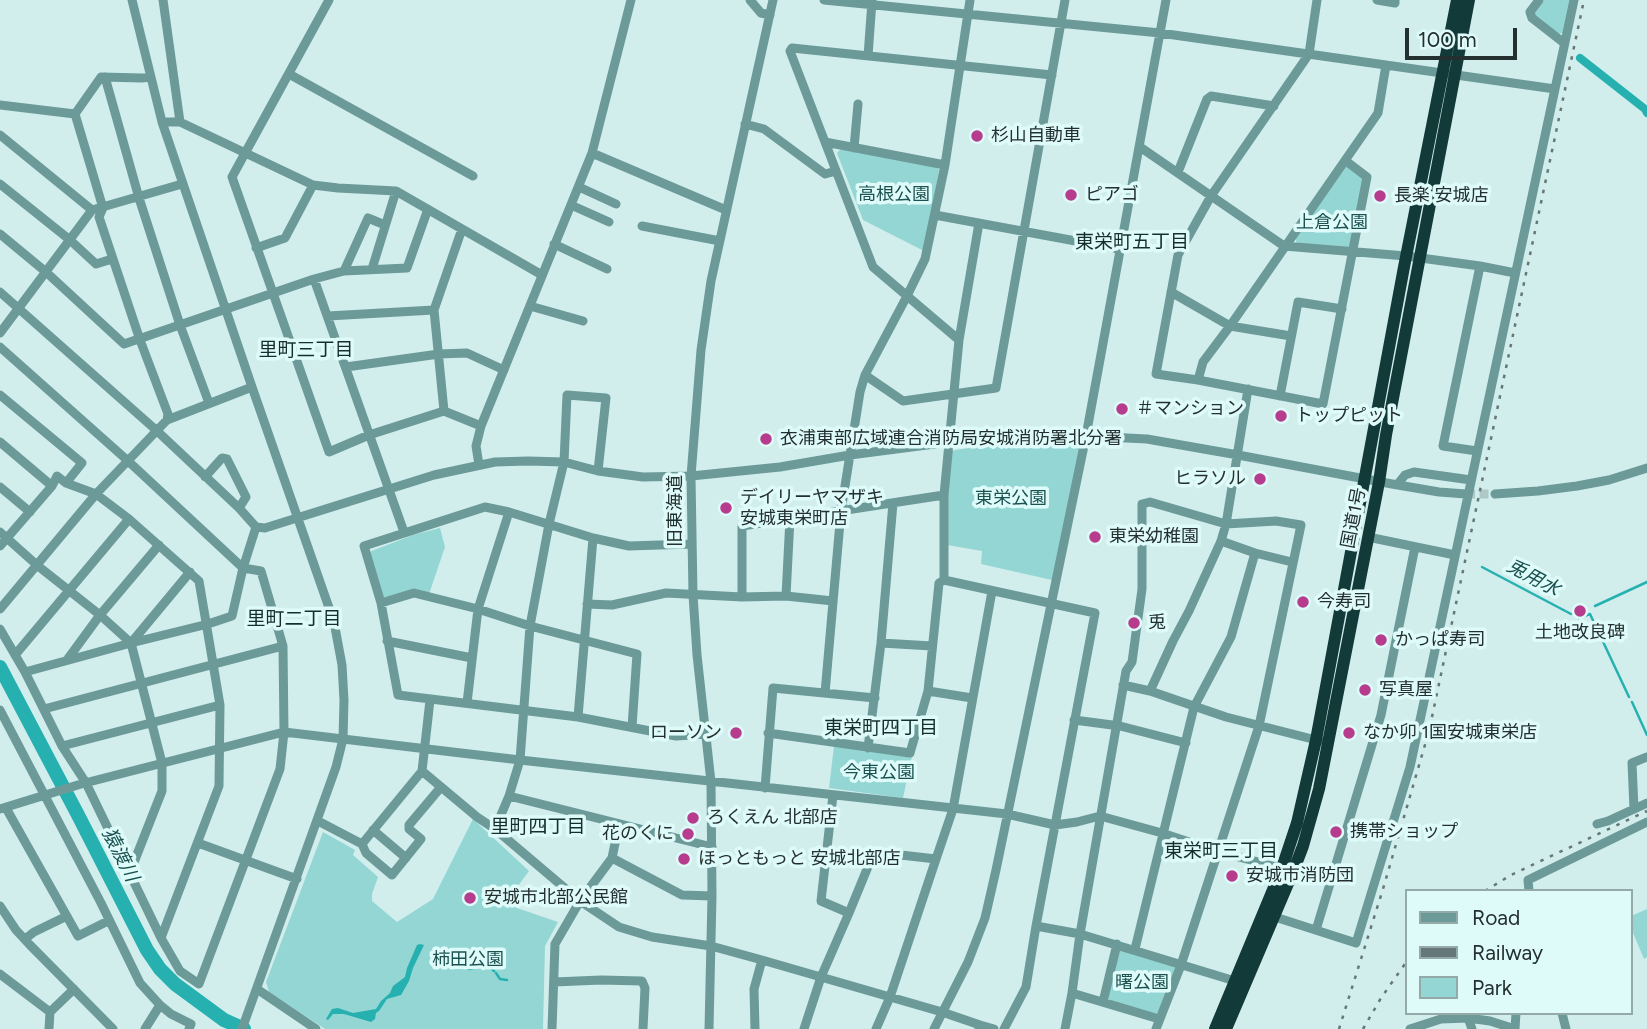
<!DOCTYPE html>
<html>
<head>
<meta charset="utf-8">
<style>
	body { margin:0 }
	#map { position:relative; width:1647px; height:1029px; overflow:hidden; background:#d1eeed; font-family:Figtree,sans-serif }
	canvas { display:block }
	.legend { position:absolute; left:1405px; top:889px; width:228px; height:126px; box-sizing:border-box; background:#defbfa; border:2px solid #94aaa9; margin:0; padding:9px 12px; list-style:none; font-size:21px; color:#24302f }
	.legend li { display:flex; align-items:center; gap:14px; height:35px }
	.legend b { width:35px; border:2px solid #94aaa9 }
	.scale { position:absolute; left:1405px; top:28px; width:112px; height:32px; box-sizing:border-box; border:4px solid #24302f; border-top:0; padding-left:9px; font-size:21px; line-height:24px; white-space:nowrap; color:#24302f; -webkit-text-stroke:5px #defbfa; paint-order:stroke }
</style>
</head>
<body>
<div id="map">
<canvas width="1647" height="1029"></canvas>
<ul class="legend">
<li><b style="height:9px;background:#6c9a99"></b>Road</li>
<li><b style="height:9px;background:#657776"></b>Railway</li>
<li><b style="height:19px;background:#93d6d4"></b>Park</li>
</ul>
<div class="scale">100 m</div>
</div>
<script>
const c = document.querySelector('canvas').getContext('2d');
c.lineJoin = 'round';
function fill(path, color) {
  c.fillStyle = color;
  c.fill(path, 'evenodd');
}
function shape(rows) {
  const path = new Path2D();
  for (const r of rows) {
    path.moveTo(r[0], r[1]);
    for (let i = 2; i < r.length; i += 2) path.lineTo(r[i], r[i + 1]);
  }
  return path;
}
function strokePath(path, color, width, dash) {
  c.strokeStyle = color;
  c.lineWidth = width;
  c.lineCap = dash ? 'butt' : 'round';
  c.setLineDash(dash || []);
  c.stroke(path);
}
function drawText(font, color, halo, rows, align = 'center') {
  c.font = font + ' Figtree,"Noto Sans JP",sans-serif';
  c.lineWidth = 7;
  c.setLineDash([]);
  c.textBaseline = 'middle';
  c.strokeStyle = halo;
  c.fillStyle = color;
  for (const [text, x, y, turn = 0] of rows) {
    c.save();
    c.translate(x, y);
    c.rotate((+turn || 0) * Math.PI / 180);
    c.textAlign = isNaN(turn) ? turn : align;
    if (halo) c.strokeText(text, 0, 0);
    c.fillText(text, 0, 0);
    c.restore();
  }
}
fill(shape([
	[1544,0,1571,0,1563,33,1558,34,1536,18,1535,13],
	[841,149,936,166,939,170,924,251,863,220,837,153],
	[1348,166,1363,177,1352,244,1348,248,1297,243,1295,238,1345,167],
	[1082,439,1052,580,981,564,982,551,947,545,946,496,952,452,955,450,1018,441],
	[440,528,445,547,429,594,414,590,381,598,369,552,413,535],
	[834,746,912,756,903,798,829,788],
	[473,819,529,871,507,901,517,908,558,922,545,946,543,1029,325,1029,269,992,266,982,323,832,355,850,353,855,378,877,372,894,372,901,397,922,433,899],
	[1647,909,1647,957,1644,959,1631,928,1631,916],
	[1121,949,1174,965,1175,968,1158,1013,1154,1015,1108,1000,1117,951]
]), '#93d6d4');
fill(shape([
	[420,944,424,945,413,968,409,981,401,995,387,999,379,1011,376,1013,375,1019,371,1022,344,1014,333,1014,328,1020,326,1019,332,1009,338,1008,353,1013,376,1009,381,1001,390,993,393,986,405,977,407,968,417,945]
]), '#26b1b0');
strokePath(shape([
	[1482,567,1571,614],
	[1595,606,1647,582],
	[1579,618,1590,614,1629,697],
	[1632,702,1647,735],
	[461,967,470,969,473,968],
	[478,967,491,968,494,971],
	[496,973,500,979,507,980]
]), '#26b1b0', 2.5);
strokePath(shape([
	[1580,58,1645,109,1647,113]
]), '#26b1b0', 8);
strokePath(shape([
	[0,667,78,815,147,950,160,969,175,984,224,1020,244,1029]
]), '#26b1b0', 14);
strokePath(shape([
	[1466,494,1495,494]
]), '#aec8c7', 9, [9, 4.5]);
strokePath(shape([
	[132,0,162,122,252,387,334,622,342,665,344,700,343,739,336,767,242,1029],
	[163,0,180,122],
	[329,0,232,177,329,452,369,435,444,411,481,426],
	[750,0,761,13,770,15],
	[824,0,1160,33,1555,89],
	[1317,0,1309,54,1211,196,1178,255,1156,374,1198,380,1323,404,1367,177,1346,161],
	[1377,0,1395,3,1395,0],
	[1539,0,1530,12,1532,18,1564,43],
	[868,56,872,1],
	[289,74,473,176],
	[105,77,139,198,180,325,209,403],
	[0,105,75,114],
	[75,114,103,208,99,217,140,340,168,414,167,420],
	[75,114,101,77,142,78,151,77],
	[162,122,180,122,313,185,338,188,396,191,542,275],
	[745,124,764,129,825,174,836,171],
	[0,135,92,210],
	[825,142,945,165],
	[1140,147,1284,246,1406,256,1480,266,1515,273],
	[854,148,858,104],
	[592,153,726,210],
	[1178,172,1207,99,1211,96,1274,106],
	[0,184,70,240,96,264,112,259],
	[579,187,616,204],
	[571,205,609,222],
	[935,215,1119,249],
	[642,226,720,241],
	[0,234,46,272,124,344,314,279,344,271,407,268,428,209],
	[554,244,607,269],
	[256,248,285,238,313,185],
	[372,269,396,191],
	[344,271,368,218,385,225],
	[314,279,404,532],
	[0,292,156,430,239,508,256,527,265,528,434,475,495,462,528,461,564,462,598,471,643,477,691,476,780,467,850,455,950,442,1016,438,1086,436,1147,439,1238,455,1392,484,1439,492,1466,494],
	[1171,292,1230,326,1291,336],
	[530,306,583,321],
	[328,316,434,310],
	[0,333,92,210,182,184],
	[959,340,873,267,790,51,792,48,1052,75],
	[0,347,127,460,243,568,261,571,283,646,284,732,280,769,199,984,180,971,161,938,86,783,62,746,25,672,0,629],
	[346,367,439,354,467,353,504,370],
	[865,375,903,401,996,388,1065,0],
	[1198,380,1203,362,1230,326,1378,113,1386,65],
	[0,395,82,463,66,483],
	[1280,396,1298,302,1342,309],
	[444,411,434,310,462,229],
	[0,442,52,486],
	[1477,451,1443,446,1480,266],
	[479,465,476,446,481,426,592,153,631,0],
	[205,477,222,458,227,459,246,497,239,508],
	[1397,485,1405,475,1414,472,1471,480],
	[0,487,30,512],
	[1495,494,1538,491,1577,486,1609,480,1647,468],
	[0,532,38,566,100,615,131,643,162,763,162,791,129,875],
	[1368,537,1455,555],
	[1221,541,1255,553,1292,562],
	[691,544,629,546,593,538,509,512,485,507,364,546,381,603,398,695,578,717,676,736,706,734],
	[0,546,52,486,57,476,66,483,96,494,129,519,199,581,220,705,219,786,161,938],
	[944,580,1095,613,1036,926,1026,987,1004,1029],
	[786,596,790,518],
	[742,597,742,526,944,495],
	[381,603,414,593,478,609,530,626,637,654,632,727],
	[587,604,612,605,666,593,742,597,786,596,833,601],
	[0,609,96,494,167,420,252,387],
	[387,641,472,658],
	[131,643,190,572],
	[881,643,932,646],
	[15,655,129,519],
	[67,660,100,615,159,545],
	[25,672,131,643,208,624,232,616,243,568,256,527],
	[1123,685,1150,691,1226,717,1320,741],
	[928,691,972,698],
	[1150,691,1173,641,1189,611,1221,541,1226,524,1248,389],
	[825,693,841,511,860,392,865,375,907,296,925,259,945,165,970,0],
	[467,703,478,609,509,512],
	[44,709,283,646],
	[0,710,101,903,140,983,160,1005,171,1014,191,1024,189,1029],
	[578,717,593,538],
	[1074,720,1120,726,1186,743],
	[768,733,910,753,928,691,939,583,944,580,944,495,959,340,979,223],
	[62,746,220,705],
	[868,748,881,643,893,503],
	[422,771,477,817,495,829,580,901,619,927,652,937,711,946,762,960,942,1012,980,1025,979,1029],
	[765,788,773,688,875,698],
	[833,795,821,901,849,913,874,852,936,859,890,997,876,1029],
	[509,796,712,847],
	[6,808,78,936,108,921],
	[0,809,81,784,284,732,520,760,1007,814,1055,825,1077,822,1100,816,1162,833,1219,852,1282,868],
	[1634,809,1632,763,1647,757],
	[318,821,362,844,422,771,430,700],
	[1597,824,1608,821,1647,803],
	[495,829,509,796,520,760,530,626,549,524,564,462,567,395,606,398,598,471],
	[373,830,406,858],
	[198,843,297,879],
	[362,844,366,853,392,875,421,839,409,829,409,825,441,787],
	[612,858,682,895,712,896],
	[936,859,953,809,992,591],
	[1529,891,1528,880,1647,822],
	[0,906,16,930,29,944,113,1029],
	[1275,917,1356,943,1410,767,1574,0],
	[1036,926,1080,934,1235,981],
	[1316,930,1381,715,1415,547],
	[25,939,34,932,67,916],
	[1135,949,1194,707,1231,637,1255,553],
	[0,974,50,1012],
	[554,982,601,980,642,981,645,988,643,1029],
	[257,989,316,1029],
	[1072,993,1159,1019],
	[1103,1002,1117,944],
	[1562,1013,1566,1029],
	[1468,1018,1472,1029],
	[980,1025,994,1029],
	[49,1029,50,1012,74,989],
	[145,1029,160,1005],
	[552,1029,555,944,580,901,612,858,619,824],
	[709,1029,712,896,711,782,697,655,693,595,691,476,701,350,711,281,773,0],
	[755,1029,754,989,762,960],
	[804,1029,821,977,849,913],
	[934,1029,968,962,985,918,996,870,1086,436,1166,0],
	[1065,1029,1072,993,1080,934,1126,671,1132,662,1142,589,1142,504,1150,502,1226,524,1276,521,1301,525,1259,726,1181,965,1156,1029],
	[1410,1029,1441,1019,1468,1018,1490,1021,1515,1029],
	[1515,1029,1516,1013]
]), '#6c9a99', 9);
strokePath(shape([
	[1215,1029,1282,868,1297,823,1316,740,1404,267,1457,0],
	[1226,1029,1293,872,1303,846,1319,789,1379,482,1386,435,1469,0]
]), '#123a39', 12);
strokePath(shape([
	[1485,891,1511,875,1647,811],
	[1339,1029,1383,889,1429,731,1584,0],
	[1363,1029,1381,998,1407,961]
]), '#657776', 2.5, [3.5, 7]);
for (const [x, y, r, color] of [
	[977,136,7,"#b73c8e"],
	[1071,195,7,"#b73c8e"],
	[1380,196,7,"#b73c8e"],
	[1122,409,7,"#b73c8e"],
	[1281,416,7,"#b73c8e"],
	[766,439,7,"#b73c8e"],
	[1260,479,7,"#b73c8e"],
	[726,508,7,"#b73c8e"],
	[1095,537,7,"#b73c8e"],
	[1303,602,7,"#b73c8e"],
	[1580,611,7,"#b73c8e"],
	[1134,623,7,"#b73c8e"],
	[1381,640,7,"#b73c8e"],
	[1365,690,7,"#b73c8e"],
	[736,733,7,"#b73c8e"],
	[1349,733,7,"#b73c8e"],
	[693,818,7,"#b73c8e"],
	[1336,832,7,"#b73c8e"],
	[688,834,7,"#b73c8e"],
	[684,859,7,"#b73c8e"],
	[1232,876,7,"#b73c8e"],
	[470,898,7,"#b73c8e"]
]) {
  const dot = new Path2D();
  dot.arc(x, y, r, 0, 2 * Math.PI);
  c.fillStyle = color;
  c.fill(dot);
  strokePath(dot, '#defbfa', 2.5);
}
drawText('18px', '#24302f', '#defbfa', [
	["杉山自動車",991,136],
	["ピアゴ",1085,195],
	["長楽 安城店",1394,196],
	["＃マンション",1136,409],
	["トップピット",1295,416],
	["衣浦東部広域連合消防局安城消防署北分署",780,439],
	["ヒラソル",1246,479,"right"],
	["デイリーヤマザキ",740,498],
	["安城東栄町店",740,519],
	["東栄幼稚園",1109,537],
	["今寿司",1317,602],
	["兎",1148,623],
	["土地改良碑",1580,633,"center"],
	["かっぱ寿司",1395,640],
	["写真屋",1379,690],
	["ローソン",722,733,"right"],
	["なか卯 1国安城東栄店",1363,733],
	["ろくえん 北部店",707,818],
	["携帯ショップ",1350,832],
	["花のくに",674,834,"right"],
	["ほっともっと 安城北部店",698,859],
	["安城市消防団",1246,876],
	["安城市北部公民館",484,898]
], 'left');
drawText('18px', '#1b5251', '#defbfa', [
	["高根公園",894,195],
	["上倉公園",1332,223],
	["東栄公園",1011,499],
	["今東公園",879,773],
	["柿田公園",468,960],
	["曙公園",1142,983]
]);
drawText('18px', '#24302f', '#defbfa', [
	["旧東海道",676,511,-90],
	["国道1号",1354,518,-79]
]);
drawText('19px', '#162e2e', '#defbfa', [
	["東栄町五丁目",1132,242],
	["里町三丁目",306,350],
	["里町二丁目",294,619],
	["東栄町四丁目",881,728],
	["里町四丁目",538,827],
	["東栄町三丁目",1221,851]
]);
drawText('italic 19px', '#19504f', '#defbfa', [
	["兎用水",1533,578,28],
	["猿渡川",120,855,63]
]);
</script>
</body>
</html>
